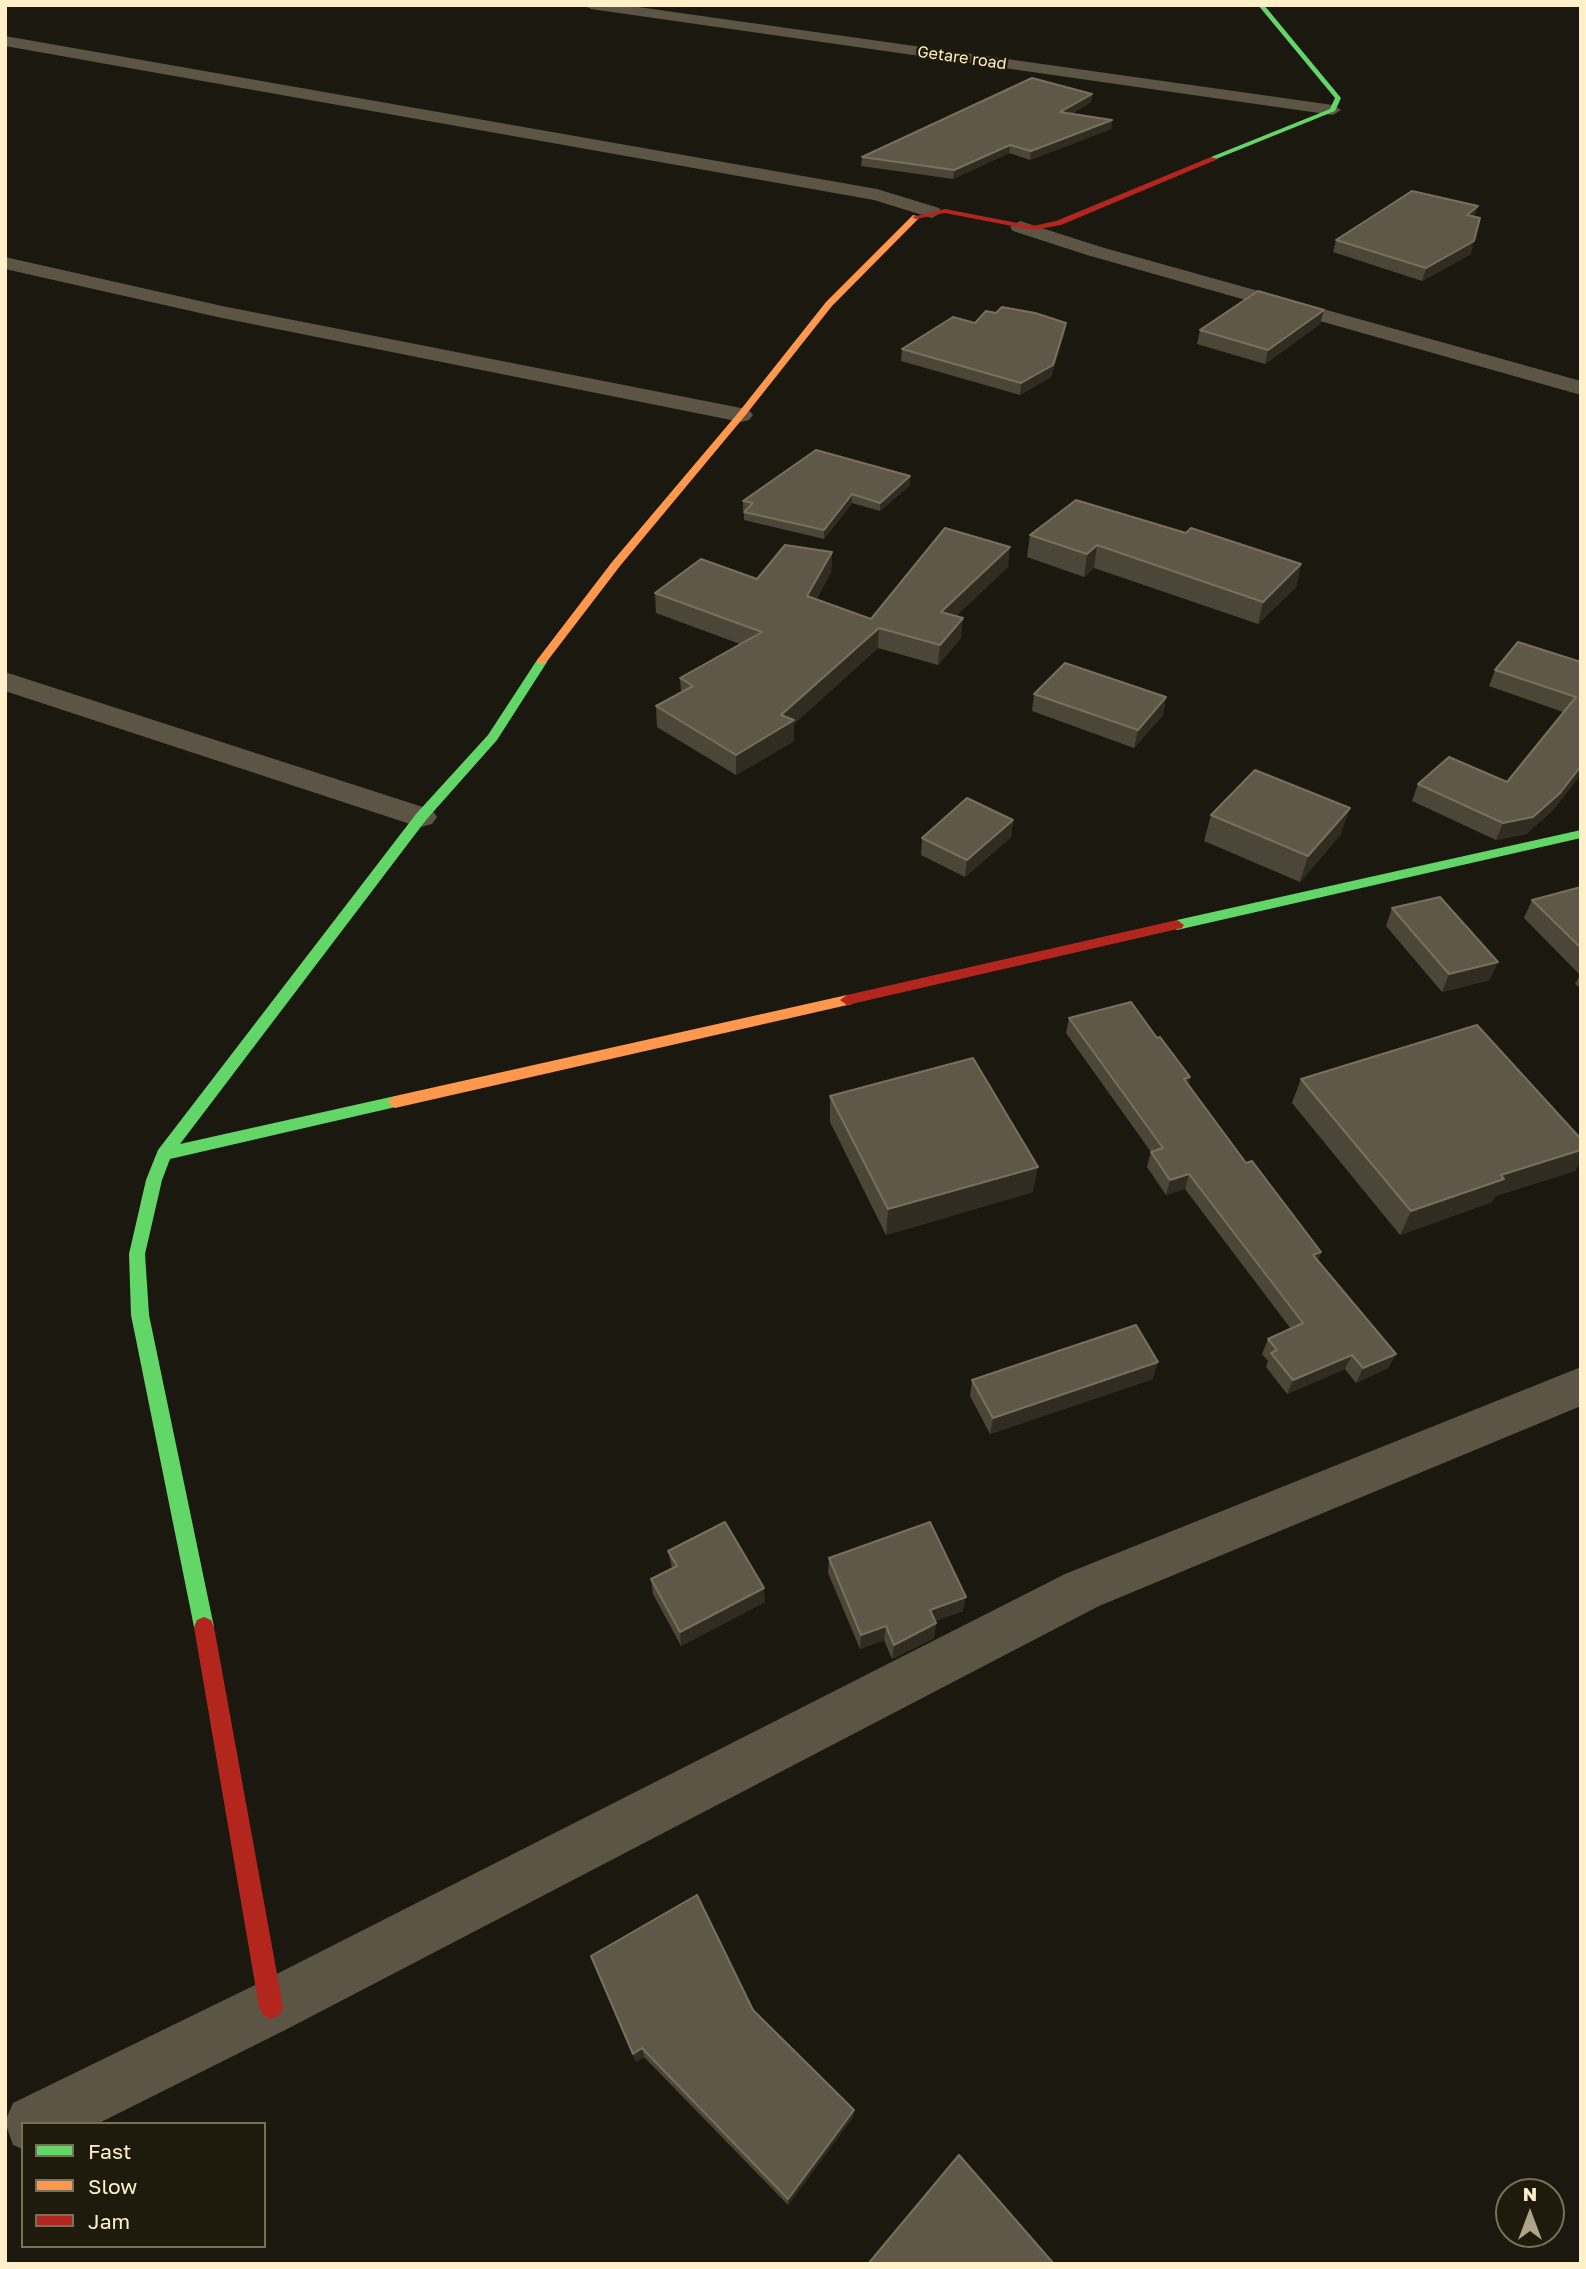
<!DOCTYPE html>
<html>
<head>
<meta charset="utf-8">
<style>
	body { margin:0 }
	#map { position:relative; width:1586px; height:2269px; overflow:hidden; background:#1b1810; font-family:"Golos Text",sans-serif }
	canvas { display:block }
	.frame { position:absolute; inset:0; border:7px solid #fff0ca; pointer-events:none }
	.legend { position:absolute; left:21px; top:2122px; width:245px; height:126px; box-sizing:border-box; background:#1f1b0c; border:2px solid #797058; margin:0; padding:9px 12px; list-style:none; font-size:21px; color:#fff0ca }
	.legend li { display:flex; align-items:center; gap:14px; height:35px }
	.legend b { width:35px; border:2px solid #797058 }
	.north { position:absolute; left:1495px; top:2178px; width:70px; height:70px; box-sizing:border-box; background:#1f1b0c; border:2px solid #797058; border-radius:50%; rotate:0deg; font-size:19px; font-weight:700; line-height:28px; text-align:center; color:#fff0ca }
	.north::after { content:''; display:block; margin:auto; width:24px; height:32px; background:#afa489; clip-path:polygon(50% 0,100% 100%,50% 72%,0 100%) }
</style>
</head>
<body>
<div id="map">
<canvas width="1586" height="2269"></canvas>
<div class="frame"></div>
<ul class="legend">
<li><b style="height:9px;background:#63d668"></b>Fast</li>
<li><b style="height:9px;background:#ff974d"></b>Slow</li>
<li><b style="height:9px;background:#b3261e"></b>Jam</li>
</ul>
<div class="north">N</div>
</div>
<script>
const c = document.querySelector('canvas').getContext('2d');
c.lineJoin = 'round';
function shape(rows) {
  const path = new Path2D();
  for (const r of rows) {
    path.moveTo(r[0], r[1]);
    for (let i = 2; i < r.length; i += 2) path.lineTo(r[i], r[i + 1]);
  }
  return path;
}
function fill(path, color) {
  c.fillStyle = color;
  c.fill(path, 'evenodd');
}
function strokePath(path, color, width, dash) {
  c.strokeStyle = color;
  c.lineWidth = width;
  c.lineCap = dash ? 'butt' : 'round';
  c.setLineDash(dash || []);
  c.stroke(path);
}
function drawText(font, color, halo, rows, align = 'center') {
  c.font = font + ' "Golos Text",sans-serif';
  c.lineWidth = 5;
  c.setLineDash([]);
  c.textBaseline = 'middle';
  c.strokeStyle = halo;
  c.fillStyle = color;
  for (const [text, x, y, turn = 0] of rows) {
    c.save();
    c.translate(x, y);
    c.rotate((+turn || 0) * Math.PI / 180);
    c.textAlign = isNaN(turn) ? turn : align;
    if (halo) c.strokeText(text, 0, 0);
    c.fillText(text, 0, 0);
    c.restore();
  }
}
fill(shape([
	[584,5,624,5,1333,105,1341,110,1333,115,591,9,584,5],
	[5,36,877,189,939,208,942,212,932,218,874,200,5,46,5,36],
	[1020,221,1101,247,1581,381,1581,395,1087,255,1013,231,1010,227,1020,221],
	[5,257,222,306,741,408,749,410,753,415,749,420,741,422,222,318,5,269,5,257],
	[5,672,432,810,437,817,432,824,421,827,410,824,5,691,5,672],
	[1581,1367,1581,1406,1099,1606,291,2027,97,2124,23,2124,23,2149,13,2145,5,2122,13,2103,251,1987,1065,1574,1581,1367]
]), '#5c5445');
fill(shape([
	[1258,5,1264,5,1341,98,1335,111,1211,161,1211,157,1330,109,1335,98,1258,5],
	[541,658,547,662,497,740,426,820,180,1144,395,1096,403,1102,400,1106,170,1159,162,1180,145,1254,149,1315,214,1627,211,1634,204,1637,197,1634,194,1627,131,1315,129,1254,146,1180,158,1150,416,814,488,735,537,660,541,658],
	[1581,830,1581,838,1177,930,1170,925,1177,920,1581,830]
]), '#63d668');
fill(shape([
	[913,215,920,217,832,306,744,417,620,566,545,664,537,664,537,660,612,562,738,413,826,302,913,215],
	[847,995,854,1000,852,1004,395,1108,387,1102,395,1096,847,995]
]), '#ff974d');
fill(shape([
	[1211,157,1218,159,1061,225,1033,230,945,213,916,219,912,217,945,209,1033,226,1056,221,1211,157],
	[1177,920,1184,925,1182,928,847,1005,840,1000,847,995,1177,920],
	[204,1617,211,1620,214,1627,283,2007,279,2015,271,2019,263,2015,259,2007,194,1627,197,1620,204,1617]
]), '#b3261e');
fill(shape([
	[1092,94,1091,102,1071,114,1112,120,1111,129,1030,160,1009,153,953,179,861,166,862,157],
	[1336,240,1471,254,1422,281,1333,252],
	[1324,310,1320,324,1265,364,1197,344,1200,330],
	[975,323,1066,323,1064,335,1051,377,1020,395,901,361,902,349],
	[910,476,910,485,880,511,852,503,824,539,744,520,744,512,746,510,743,510,743,501],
	[1186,533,1301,564,1296,587,1258,624,1094,568,1084,577,1027,557,1030,535],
	[832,552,831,572,816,600,871,619,1008,567,956,616,961,638,938,665,878,648,794,724,794,741,736,775,657,727,656,706,681,693,680,678,740,644,656,613,655,593,757,579],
	[1581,662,1581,774,1553,810,1526,834,1496,840,1412,801,1418,784,1507,782,1563,712,1489,686,1495,670],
	[1034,694,1166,697,1163,715,1134,748,1032,711],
	[1211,815,1341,834,1300,882,1204,841],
	[1013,820,1011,837,965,877,921,855,922,838],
	[1581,887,1581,989,1575,984,1580,975,1524,918,1532,900],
	[1392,908,1490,980,1442,992,1386,926],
	[1069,1018,1157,1038,1190,1077,1188,1085,1246,1163,1321,1252,1318,1260,1396,1354,1388,1368,1356,1383,1345,1369,1287,1394,1266,1367,1268,1361,1262,1354,1268,1339,1291,1329,1185,1189,1166,1195,1147,1167,1151,1152,1066,1033],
	[1301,1079,1581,1139,1581,1161,1575,1171,1495,1196,1492,1202,1400,1235,1292,1103],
	[830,1096,1033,1192,886,1235,830,1122],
	[1153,1379,990,1434,970,1396,972,1380],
	[668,1551,765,1602,681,1646,653,1594,651,1579,672,1568],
	[829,1558,963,1611,935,1621,936,1623,934,1638,892,1659,884,1640,860,1649,828,1573],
	[591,1956,753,2010,853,2117,788,2205,644,2057,636,2062]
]), '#4c4638');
fill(shape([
	[1092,94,1091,102,1059,120,1060,112],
	[1112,120,1111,129,1030,160,1031,151],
	[1010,145,1009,153,953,179,954,170],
	[1478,206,1474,219,1467,215],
	[1474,241,1471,254,1422,281,1426,268],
	[1324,310,1320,324,1265,364,1268,350],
	[1066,323,1064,335,1051,377,1020,395,1021,383],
	[910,476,910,485,880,511,880,503],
	[852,494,852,503,824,539,824,530],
	[1097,545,1094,568,1084,577,1087,554],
	[1010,547,1008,567,939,632,941,612],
	[832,552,831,572,807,616,807,596],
	[1301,564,1296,587,1258,624,1263,602],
	[963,618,961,638,938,665,940,645],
	[879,628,878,648,794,724,794,741,736,775,736,755],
	[1166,697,1163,715,1134,748,1138,730],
	[1581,766,1581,774,1553,810,1526,834,1496,840,1503,823],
	[1350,808,1341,834,1300,882,1308,856],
	[1013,820,1011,837,965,877,967,860],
	[1498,962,1490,980,1442,992,1449,974],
	[1190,1077,1186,1092,1184,1079],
	[1581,1150,1581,1161,1575,1171,1495,1196,1492,1202,1400,1235,1411,1211,1501,1175],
	[1038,1167,1033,1192,886,1235,888,1209],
	[1189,1174,1185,1189,1166,1195,1170,1180],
	[1321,1252,1315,1267,1313,1255],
	[1396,1354,1388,1368,1356,1383,1363,1368],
	[1352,1355,1345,1369,1287,1394,1293,1380],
	[1158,1362,1153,1379,990,1434,993,1418],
	[764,1588,765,1602,681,1646,680,1632],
	[966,1597,963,1611,927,1624,930,1610],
	[936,1623,934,1638,892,1659,894,1645],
	[886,1626,884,1640,860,1649,861,1635],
	[642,2048,644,2057,636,2062,633,2054],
	[854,2110,853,2117,788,2205,788,2199]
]), '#302c21');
const building = shape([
	[1032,78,1092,94,1060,112,1112,120,1031,151,1010,145,954,170,862,157,1032,78],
	[1412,191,1478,206,1467,215,1480,218,1474,241,1426,268,1336,240,1412,191],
	[1258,291,1324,310,1268,350,1200,330,1258,291],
	[1002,307,1035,313,1066,323,1053,365,1021,383,902,349,953,317,975,323,986,311,996,313,1002,307],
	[816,450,910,476,880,503,852,494,824,530,744,512,753,503,743,501,816,450],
	[1076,500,1186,533,1191,528,1301,564,1263,602,1097,545,1087,554,1030,535,1076,500],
	[945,528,1010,547,941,612,963,618,940,645,879,628,781,715,794,720,736,755,656,706,693,686,680,678,762,632,655,593,701,559,757,579,785,545,832,552,807,596,871,619,945,528],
	[1518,642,1581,662,1581,766,1560,793,1533,817,1503,823,1418,784,1449,757,1507,782,1576,697,1495,670,1518,642],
	[1065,663,1166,697,1138,730,1034,694,1065,663],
	[1255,770,1350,808,1308,856,1211,815,1255,770],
	[967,798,1013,820,967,860,922,838,967,798],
	[1581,887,1581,948,1532,900,1581,887],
	[1440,897,1498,962,1449,974,1392,908,1440,897],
	[1131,1002,1157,1038,1160,1037,1190,1077,1184,1079,1246,1163,1252,1161,1321,1252,1313,1255,1396,1354,1363,1368,1352,1355,1293,1380,1271,1353,1277,1350,1268,1339,1303,1323,1189,1174,1170,1180,1151,1152,1163,1148,1069,1018,1131,1002],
	[1477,1025,1581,1139,1581,1150,1501,1175,1504,1179,1411,1211,1301,1079,1477,1025],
	[973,1058,1038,1167,888,1209,830,1096,973,1058],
	[1136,1325,1158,1362,993,1418,972,1380,1136,1325],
	[725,1522,764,1588,680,1632,651,1579,677,1566,668,1551,725,1522],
	[930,1522,966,1597,930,1610,936,1623,894,1645,886,1626,861,1635,829,1558,930,1522],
	[697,1895,753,2010,854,2110,788,2199,642,2048,633,2054,591,1956,697,1895],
	[959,2155,1054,2264,868,2264,959,2155]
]);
fill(building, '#5f5848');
strokePath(building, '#78705c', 2);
drawText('16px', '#fff0ca', '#1f1b0c', [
	["Getare road",962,58,8]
]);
</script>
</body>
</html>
